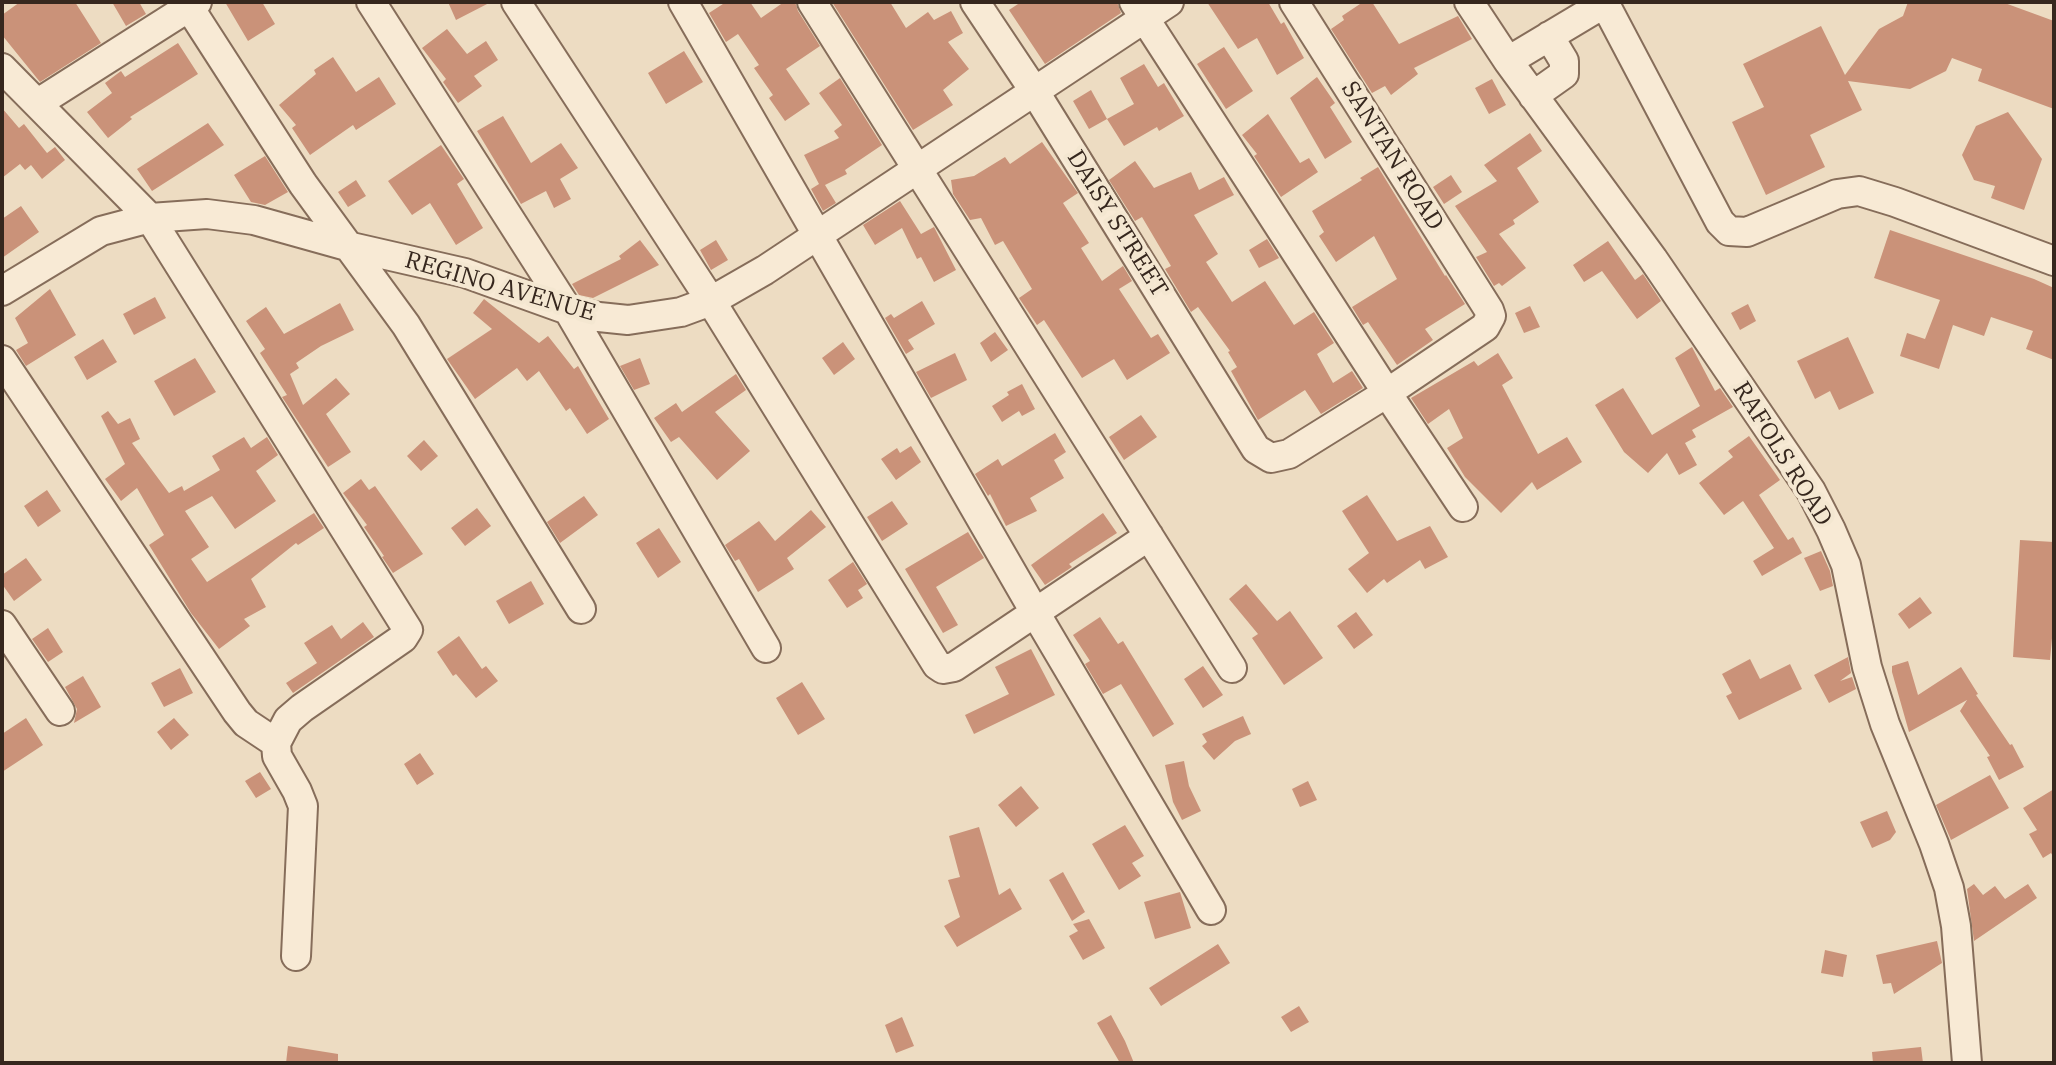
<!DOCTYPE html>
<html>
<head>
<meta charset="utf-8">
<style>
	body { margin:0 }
	#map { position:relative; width:2056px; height:1065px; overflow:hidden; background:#eddcc2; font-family:"IBM Plex Serif",serif }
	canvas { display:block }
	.frame { position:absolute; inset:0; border:4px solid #36271e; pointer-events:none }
</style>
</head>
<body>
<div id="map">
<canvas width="2056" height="1065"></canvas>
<div class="frame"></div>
</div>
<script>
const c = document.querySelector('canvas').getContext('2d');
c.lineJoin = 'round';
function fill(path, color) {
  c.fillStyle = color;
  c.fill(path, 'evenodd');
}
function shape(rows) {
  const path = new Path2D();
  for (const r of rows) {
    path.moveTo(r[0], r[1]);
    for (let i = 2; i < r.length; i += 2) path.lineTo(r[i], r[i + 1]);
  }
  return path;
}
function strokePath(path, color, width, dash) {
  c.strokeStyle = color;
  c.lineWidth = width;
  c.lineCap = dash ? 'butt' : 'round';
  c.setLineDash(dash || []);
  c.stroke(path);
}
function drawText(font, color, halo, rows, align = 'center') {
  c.font = font + ' "IBM Plex Serif",serif';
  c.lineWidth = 8;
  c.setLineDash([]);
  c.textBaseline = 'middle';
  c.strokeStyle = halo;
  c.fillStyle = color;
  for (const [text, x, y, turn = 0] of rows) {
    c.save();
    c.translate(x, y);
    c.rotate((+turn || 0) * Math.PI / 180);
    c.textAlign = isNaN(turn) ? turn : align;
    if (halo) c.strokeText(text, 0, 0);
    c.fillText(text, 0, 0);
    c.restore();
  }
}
fill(shape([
	[20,2,75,2,101,43,40,82,2,35,2,15],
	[112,2,139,2,146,14,126,26],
	[225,2,262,2,275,24,248,41],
	[448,2,491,2,456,20],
	[726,2,750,2,761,18,784,2,795,2,798,11,820,46,786,69,810,104,785,121,769,98,773,95,754,68,759,65,738,34,726,42,709,13],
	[832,2,890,2,906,28,928,12,934,20,951,11,963,33,948,42,969,69,943,90,953,105,913,130],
	[1021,2,1117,2,1121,13,1045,64,1009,10],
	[1207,2,1268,2,1281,24,1284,22,1304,58,1277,75,1257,38,1238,49],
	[1363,2,1372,2,1399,44,1458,16,1472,39,1414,68,1418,74,1391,95,1385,86,1372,93,1331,29,1344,20,1342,16],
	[1908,2,2002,2,2054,21,2054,109,1978,81,1982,69,1952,58,1946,71,1910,89,1848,81,1862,110,1810,135,1825,167,1766,195,1732,122,1764,107,1743,64,1821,26,1845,75,1879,29,1903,16],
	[447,29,467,54,486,41,498,60,474,76,482,86,458,103,443,82,446,79,422,48],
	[178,43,198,74,130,117,132,119,108,138,87,112,112,93,105,83,121,71,125,77],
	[1224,47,1253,91,1226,109,1197,64],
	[684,51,703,82,666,104,648,73],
	[333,57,356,92,379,77,396,104,356,130,353,125,310,155,292,128,296,125,279,105,316,74,314,70],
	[1144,64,1158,87,1164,83,1184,116,1159,131,1157,127,1124,146,1107,119,1134,104,1120,78],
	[1317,77,1335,103,1330,107,1352,142,1325,159,1290,98],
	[840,78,882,145,845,170,847,174,825,185,836,203,823,211,811,189,819,184,804,155,839,138,834,131,842,125,819,93],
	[1492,79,1506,105,1489,114,1475,88],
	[1091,90,1107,119,1089,129,1073,101],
	[2,108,19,128,24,124,47,153,55,147,65,160,42,179,31,165,25,170,20,164,2,178],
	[2008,112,2042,159,2024,210,1991,198,1995,186,1974,180,1962,155,1976,126],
	[1268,114,1300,163,1309,158,1318,172,1281,197,1254,156,1257,154,1242,135],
	[503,116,531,163,561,143,578,168,560,179,571,199,554,208,546,191,521,204,477,131],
	[208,123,224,145,152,191,137,169],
	[1530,133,1542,151,1517,168,1539,202,1513,220,1515,224,1499,234,1526,268,1502,286,1499,283,1494,286,1476,257,1487,252,1455,206,1497,181,1484,165],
	[1042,142,1078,193,1063,203,1089,243,1081,248,1102,281,1123,266,1132,281,1119,289,1151,338,1158,334,1170,353,1127,380,1114,359,1082,378,1044,320,1037,325,1019,298,1032,289,1003,241,995,245,981,218,970,220,953,194,951,180,974,176,1005,157,1010,164],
	[441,145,464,179,457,184,483,228,456,245,430,203,412,215,388,181],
	[265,156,288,192,265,205,251,202,234,175],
	[1135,161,1154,188,1191,172,1199,190,1224,177,1234,195,1194,215,1218,254,1206,262,1232,302,1265,281,1294,325,1314,312,1334,343,1317,354,1333,383,1352,371,1363,388,1321,414,1305,390,1258,420,1231,371,1237,367,1228,352,1230,351,1198,307,1191,312,1165,269,1171,266,1142,217,1135,221,1109,180],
	[1378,167,1445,276,1446,275,1465,304,1425,329,1433,340,1397,365,1368,322,1363,325,1352,307,1397,279,1374,236,1336,262,1319,236,1324,232,1312,211,1362,180,1360,178],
	[1451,175,1462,192,1444,204,1433,187],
	[356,180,366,196,348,207,338,192],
	[900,201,921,234,934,227,956,270,934,282,921,257,917,259,902,228,875,245,863,225],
	[21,206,39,232,2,258,2,219],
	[1890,230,2034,279,2054,288,2054,360,2026,349,2033,331,1991,317,1984,336,1953,325,1939,369,1900,356,1907,333,1925,339,1940,300,1874,278],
	[1267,239,1279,258,1259,268,1249,250],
	[640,240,659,265,593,298,579,295,572,284,621,259,619,256],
	[716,240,728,260,711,270,700,250],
	[1608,241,1635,280,1643,274,1661,301,1637,319,1602,271,1584,282,1573,265],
	[50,289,76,335,26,366,16,350,28,343,15,318],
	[155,297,166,318,134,335,123,314],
	[484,299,539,343,548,336,574,369,578,366,609,419,587,434,570,408,566,411,539,371,527,381,517,368,475,399,447,359,492,329,473,313],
	[922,301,935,324,908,340,914,349,906,354,885,318,891,314,894,318],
	[340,303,354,330,321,346,296,363,299,368,290,374,303,405,336,378,350,394,326,414,351,452,328,467,282,397,287,395,260,353,265,349,246,321,266,307,284,334],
	[1748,304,1756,321,1740,330,1731,313],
	[1530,306,1540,327,1524,333,1515,313],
	[995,332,1008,350,991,362,980,343],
	[1848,337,1874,393,1839,410,1830,391,1815,399,1797,361],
	[103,339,117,362,87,380,74,357],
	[843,342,855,359,834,375,822,358],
	[1692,347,1715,391,1720,388,1733,407,1692,430,1696,437,1685,443,1697,465,1679,475,1667,453,1648,473,1624,452,1595,405,1623,388,1652,435,1700,406,1675,358],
	[955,353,967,380,931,398,916,372],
	[1498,353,1513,378,1502,385,1538,454,1567,437,1582,462,1537,490,1532,482,1501,513,1465,477,1447,448,1463,438,1449,409,1428,424,1411,398,1474,361,1478,366],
	[195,358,216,392,174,416,154,381],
	[640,358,650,384,634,390,620,366],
	[736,374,746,390,715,412,750,451,717,480,679,437,671,442,654,418,676,403,682,412],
	[1022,384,1035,409,1022,416,1019,411,1002,422,992,406,1009,395,1007,392],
	[108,411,118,424,130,418,140,439,132,443,169,493,182,486,184,491,220,470,212,456,244,437,251,448,267,437,278,455,256,471,276,501,235,529,212,496,185,511,209,547,191,559,207,582,314,513,324,528,298,545,296,543,251,579,266,607,244,619,250,626,219,649,191,613,149,545,164,535,137,488,121,501,105,479,125,464,101,416],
	[1141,415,1157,437,1124,460,1109,437],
	[1055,433,1066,452,1054,460,1064,478,1030,498,1037,511,1006,526,990,494,988,496,975,474,998,459,1002,466],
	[1749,436,1780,480,1759,495,1788,540,1793,537,1802,553,1762,576,1753,561,1774,548,1743,501,1724,515,1699,483,1733,457,1728,451],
	[424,440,438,456,421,471,407,456],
	[911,446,921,462,896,480,881,459,897,448,900,453],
	[361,479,369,490,375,486,423,554,393,573,382,557,384,556,364,527,367,525,343,493],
	[47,490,61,511,38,527,24,506],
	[1367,495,1397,541,1430,526,1448,557,1425,569,1420,560,1387,583,1384,579,1367,593,1348,569,1369,553,1342,511],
	[584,496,598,515,560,543,547,522],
	[892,501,908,524,882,541,867,517],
	[477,508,491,526,465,546,451,528],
	[811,510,826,527,787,558,794,569,758,592,739,559,735,561,725,545,759,521,775,541],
	[1103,513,1117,533,1069,564,1072,567,1045,585,1031,565],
	[659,528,681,562,658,578,636,543],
	[968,532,984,558,936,587,958,625,943,633,905,569],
	[2020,540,2054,542,2054,616,2050,660,2013,657],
	[1821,551,1830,571,1833,586,1820,591,1804,558],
	[26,558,42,580,14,601,2,584,2,575],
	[853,562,867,584,858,590,863,598,847,608,828,580],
	[531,581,544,604,509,624,496,601],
	[1246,584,1277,621,1290,611,1323,658,1284,685,1252,638,1258,634,1229,599],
	[1920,597,1932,613,1909,629,1898,614],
	[1356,612,1373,635,1354,649,1337,626],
	[1100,617,1118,644,1123,641,1174,724,1153,737,1121,684,1103,694,1085,664,1090,661,1073,635],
	[363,622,374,637,293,693,286,683,317,663,304,643,332,625,341,639],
	[48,628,63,652,48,662,32,639],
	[459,636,482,669,486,666,498,681,476,698,456,674,453,676,437,652],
	[1031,649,1055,695,974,734,965,715,1009,694,995,667],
	[1848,657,1851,673,1840,681,1852,677,1856,689,1829,703,1814,675],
	[1750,659,1760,679,1790,664,1802,689,1739,720,1726,696,1732,693,1722,674],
	[1908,661,1918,695,1961,667,1978,694,1976,695,2010,745,2012,744,2024,767,1999,780,1987,757,1990,756,1960,711,1967,700,1909,732,1892,672,1892,666],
	[1203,666,1223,695,1203,708,1184,679],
	[180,668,193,693,164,707,151,683],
	[83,676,101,707,74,723,77,709,65,687],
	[802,682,825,719,798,735,776,698],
	[1243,716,1251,734,1235,741,1214,760,1202,746,1207,742,1202,734],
	[26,718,43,745,2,772,2,734],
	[174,718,189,735,171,750,157,732],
	[420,753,434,774,417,785,404,764],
	[1184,761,1189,786,1201,811,1182,820,1173,802,1165,765],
	[260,772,271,789,256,798,245,781],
	[1990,775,2009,808,1951,840,1936,805],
	[1308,781,1317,800,1300,807,1292,789],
	[1021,786,1039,808,1016,827,998,805],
	[2054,789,2054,858,2051,853,2043,858,2029,834,2037,830,2023,808],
	[1887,811,1896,832,1890,840,1872,848,1860,822],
	[1125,825,1144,856,1132,863,1141,876,1119,890,1092,844],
	[979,827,999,895,1010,888,1022,909,957,947,944,926,960,917,948,880,960,877,949,836],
	[1063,872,1085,912,1072,921,1049,880],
	[1974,884,1983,895,1995,886,2005,899,2028,884,2037,898,1974,941,1967,889],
	[1180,892,1191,928,1155,939,1144,902],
	[1089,919,1105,948,1083,960,1069,936,1078,931,1073,924],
	[1937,941,1942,963,1894,994,1891,983,1883,984,1876,955],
	[1218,944,1230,963,1161,1006,1149,988],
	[1825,950,1847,955,1843,977,1821,973],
	[1299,1006,1309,1022,1291,1032,1281,1017],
	[1111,1015,1125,1041,1134,1063,1120,1063,1097,1023],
	[902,1017,914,1046,896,1053,885,1025],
	[288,1046,338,1054,338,1063,286,1063],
	[1921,1047,1923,1063,1873,1063,1872,1052]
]), '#ca9279');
const minor = shape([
	[371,2,568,310,766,648],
	[516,2,711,301,937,665,943,669,954,667,1149,536],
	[683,2,1036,614,1211,910],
	[812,2,1232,668],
	[975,2,1035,92,1256,449,1271,458,1289,454,1387,393,1485,327,1491,316,1489,310,1294,2],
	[1134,2,1387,393,1463,507],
	[1469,2,1508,61,1653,259,1811,491,1831,530,1846,565,1867,667,1885,724,1934,844,1949,888,1956,926,1967,1063],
	[1604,2,1720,222,1729,231,1747,232,1837,194,1859,191,1895,202,2054,261],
	[189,7,303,184,406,325,581,609],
	[1508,61,1605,3],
	[2,68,150,218,408,630,403,638,302,708,288,720,276,743,277,756,297,791,303,806,296,956],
	[1533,96,1564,74,1564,61,1549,36],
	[38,103,197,2],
	[2,291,101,231,150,218,207,214,254,220,347,246,465,273,568,310,599,317,628,320,681,312,711,301,765,270,1169,2],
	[2,360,237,712,246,723,276,743],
	[2,625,60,711]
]);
strokePath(minor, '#866d5a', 32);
strokePath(minor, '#f8ead5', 28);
drawText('24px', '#36271e', '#f4e7d1', [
	["SANTAN ROAD",1392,156,58],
	["DAISY STREET",1117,224,58],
	["REGINO AVENUE",500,287,16],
	["RAFOLS ROAD",1782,454,58]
]);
</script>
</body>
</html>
